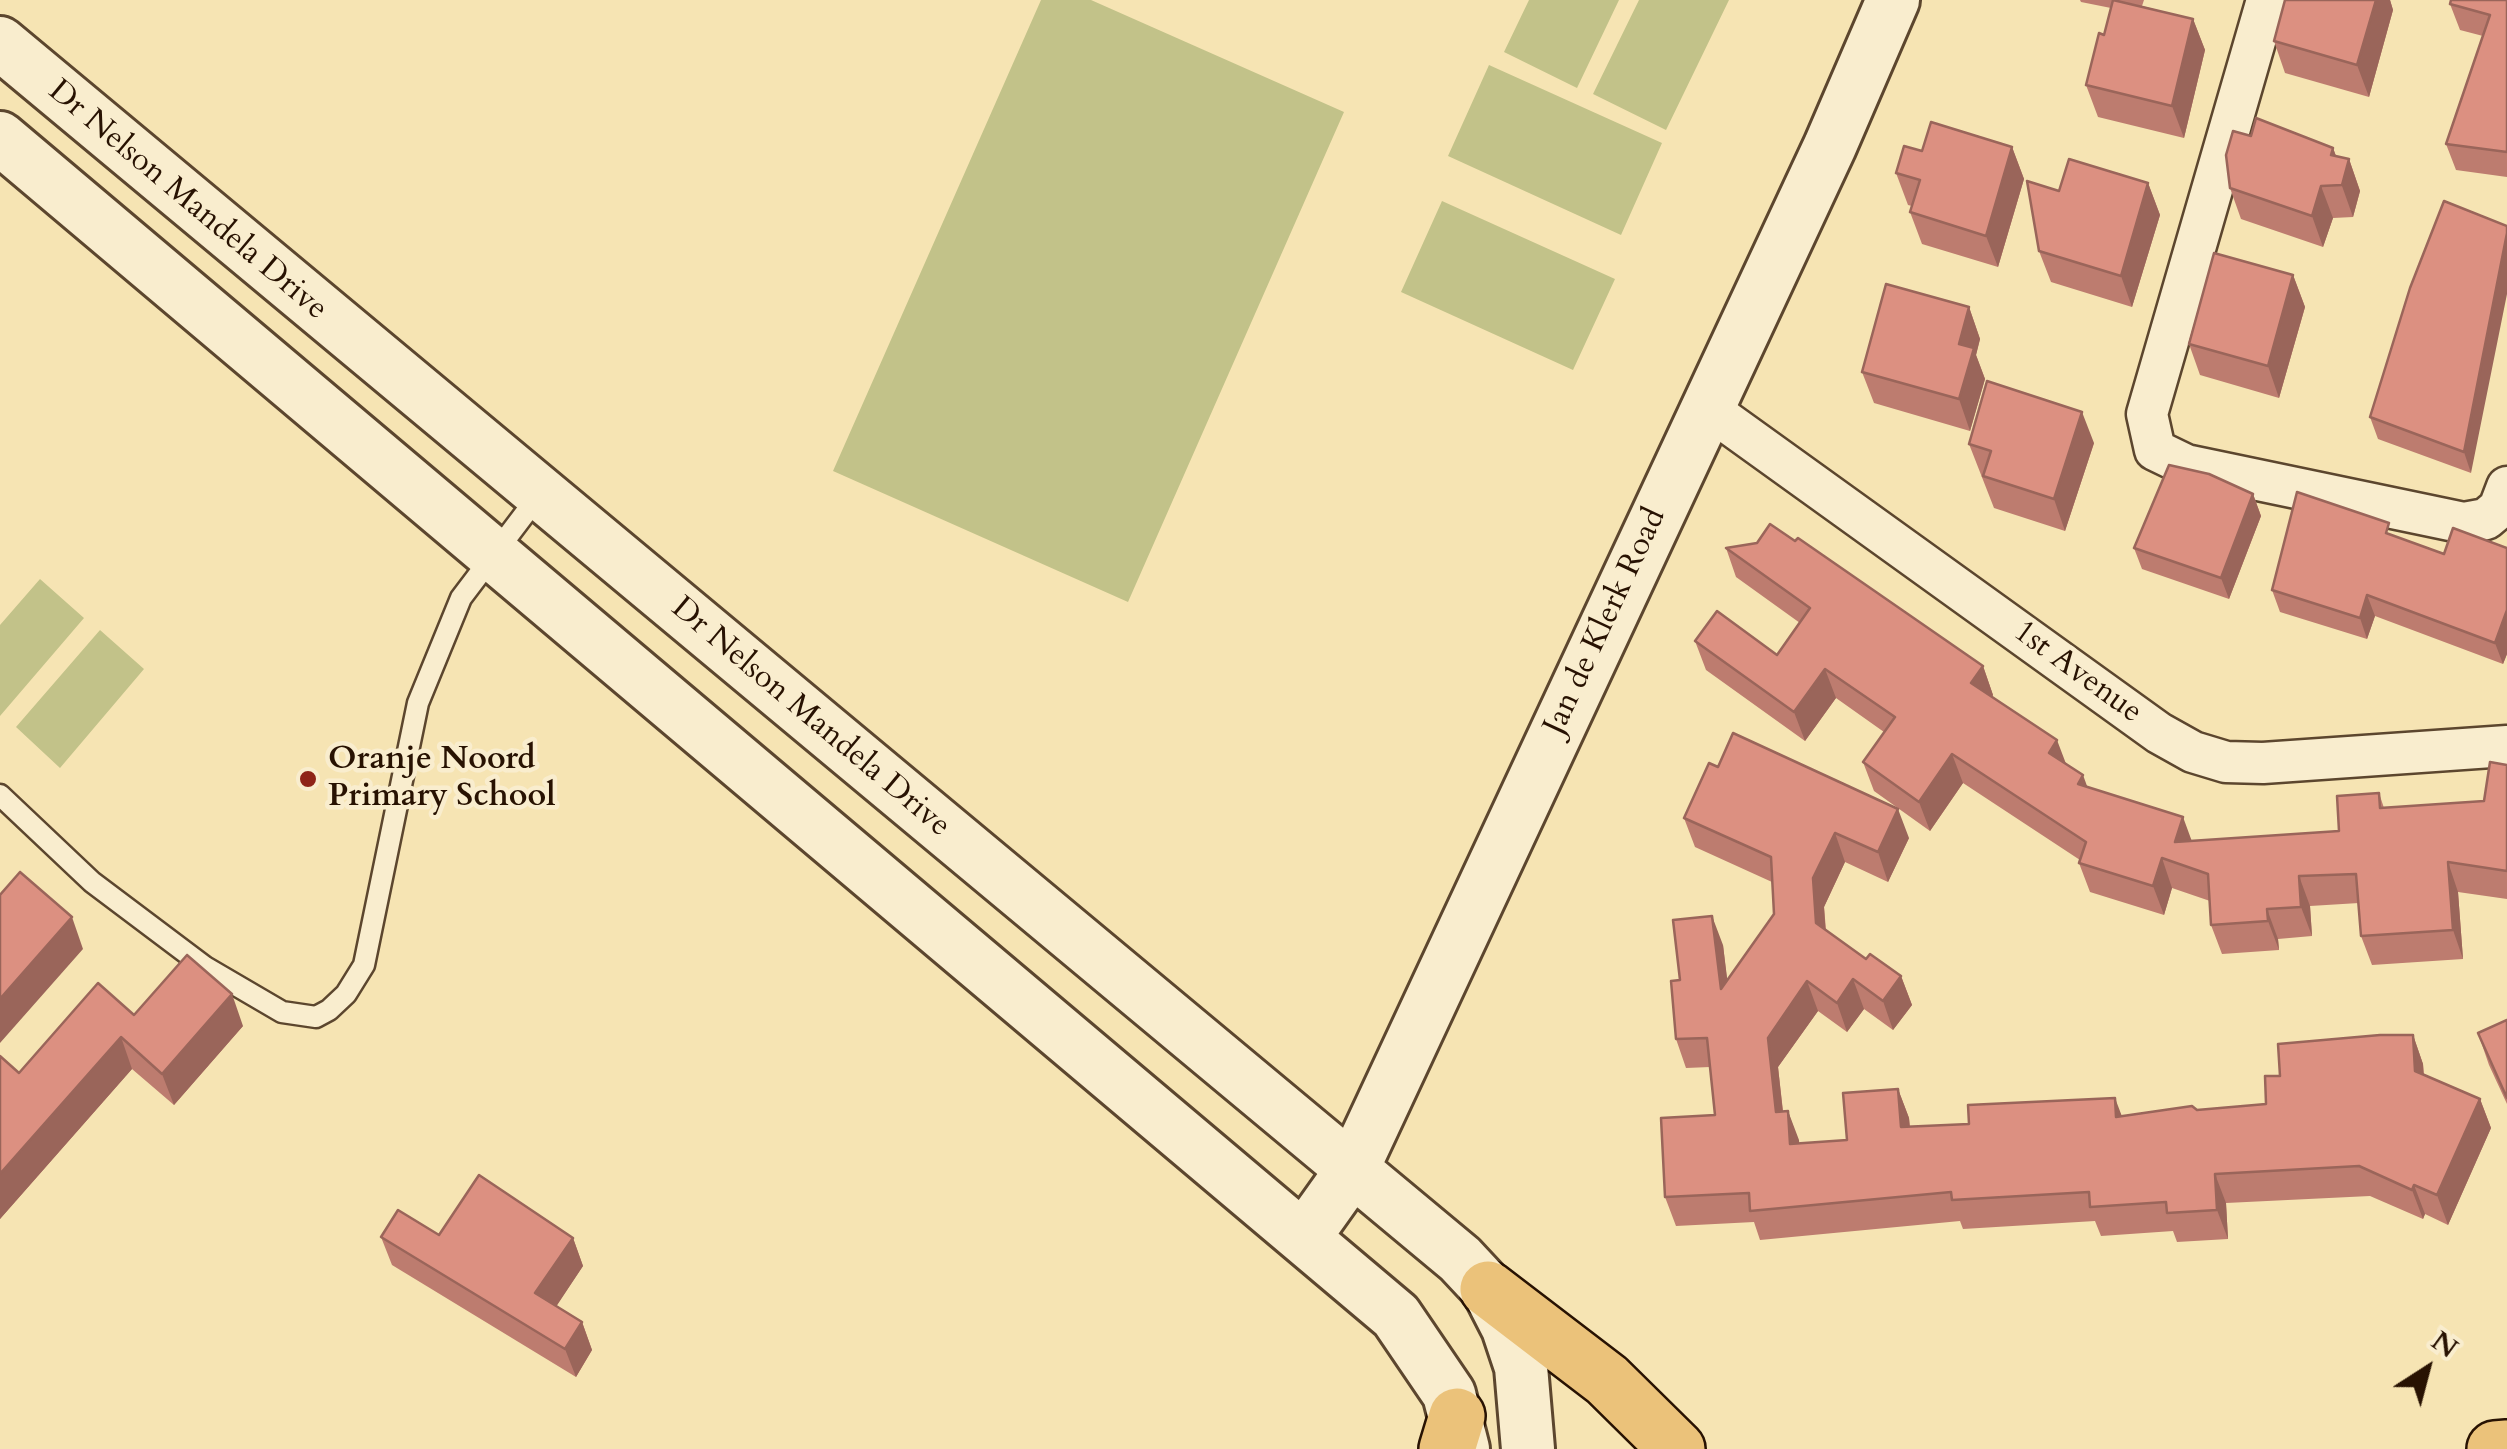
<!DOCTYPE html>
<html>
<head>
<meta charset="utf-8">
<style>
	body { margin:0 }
	#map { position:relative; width:2507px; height:1449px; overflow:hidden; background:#f6e4b3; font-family:Cardo,serif }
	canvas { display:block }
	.north { position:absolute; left:2377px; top:1319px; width:100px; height:100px; -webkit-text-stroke:8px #f9edce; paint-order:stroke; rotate:36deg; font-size:28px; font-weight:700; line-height:40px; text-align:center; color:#281202 }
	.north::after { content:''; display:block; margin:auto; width:35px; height:45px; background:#281202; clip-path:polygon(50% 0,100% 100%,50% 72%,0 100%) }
</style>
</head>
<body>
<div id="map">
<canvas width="2507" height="1449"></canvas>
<div class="north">N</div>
</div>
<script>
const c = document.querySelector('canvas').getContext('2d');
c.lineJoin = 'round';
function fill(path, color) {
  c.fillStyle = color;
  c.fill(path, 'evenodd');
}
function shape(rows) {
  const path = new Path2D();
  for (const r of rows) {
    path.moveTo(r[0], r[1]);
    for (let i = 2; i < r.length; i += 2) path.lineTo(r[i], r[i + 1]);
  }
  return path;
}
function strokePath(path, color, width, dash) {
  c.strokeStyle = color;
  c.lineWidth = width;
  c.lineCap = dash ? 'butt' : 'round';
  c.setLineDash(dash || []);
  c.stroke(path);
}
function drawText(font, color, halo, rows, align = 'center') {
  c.font = font + ' Cardo,serif';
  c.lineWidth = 9;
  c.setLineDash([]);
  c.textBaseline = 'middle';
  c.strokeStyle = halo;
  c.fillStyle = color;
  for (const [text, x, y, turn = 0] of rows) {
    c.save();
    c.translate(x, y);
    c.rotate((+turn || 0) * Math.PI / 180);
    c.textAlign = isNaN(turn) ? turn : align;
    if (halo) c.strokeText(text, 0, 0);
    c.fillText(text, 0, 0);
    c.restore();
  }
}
fill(shape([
	[1041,0,1091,0,1344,112,1128,602,833,471],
	[1529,0,1619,0,1577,88,1504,52],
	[1639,0,1729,0,1666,130,1593,94],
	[1489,65,1662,143,1621,235,1448,156],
	[1442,201,1615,279,1573,370,1401,292],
	[40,579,84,618,0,716,0,625],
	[100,630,144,669,60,768,16,727]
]), '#c2c289');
const service = shape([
	[0,795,92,882,205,967,282,1012,316,1017,329,1010,346,994,364,965,418,703,461,598,539,495]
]);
const minor = shape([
	[2267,0,2147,414,2155,450,2186,465,2464,523,2486,519,2499,508,2507,487],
	[1706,407,2159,733,2193,752,2226,762,2263,763,2507,746]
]);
const tertiary = shape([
	[0,43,1460,1259,1488,1289,1508,1328,1521,1367,1528,1449],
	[0,138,1396,1316,1449,1394,1463,1449],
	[1305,1236,1352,1170,1830,146,1893,0]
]);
const trunk = shape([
	[1488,1289,1607,1380,1677,1449],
	[1447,1449,1457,1416],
	[2495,1449,2507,1448]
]);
strokePath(service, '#5c462e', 25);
strokePath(minor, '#5c462e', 45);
strokePath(tertiary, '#5c462e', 58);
strokePath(trunk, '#281202', 60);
strokePath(service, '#f9edce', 20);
strokePath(minor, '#f9edce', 40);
strokePath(tertiary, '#f9edce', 52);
strokePath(trunk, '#ebc27a', 55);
fill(shape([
	[2080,0,2144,0,2142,6,2193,19,2205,50,2184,138,2098,117,2086,85,2104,35,2111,8,2081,2],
	[2285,0,2390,0,2393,10,2369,97,2285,73,2274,41],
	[2507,0,2507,177,2456,170,2446,144,2483,36,2460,30,2450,4],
	[2251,136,2333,148,2336,156,2349,159,2360,191,2353,217,2333,218,2323,247,2241,219,2230,188],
	[2012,147,2024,179,1998,267,1922,244,1910,212,1912,206,1908,205,1896,173],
	[2148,183,2160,215,2132,307,2051,282,2039,251,2059,191],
	[2444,201,2471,473,2378,439,2370,417],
	[2293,275,2305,307,2279,398,2200,375,2189,344],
	[1969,307,1980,339,1976,355,1985,379,1970,431,1874,403,1862,372],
	[2094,443,2065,531,1994,508,1969,444],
	[2253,494,2261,516,2229,599,2142,569,2134,548],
	[2394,536,2444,554,2507,548,2507,654,2503,664,2375,616,2367,639,2280,612,2272,590],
	[1726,548,1983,666,1993,695,1992,697,2066,764,2087,787,2192,841,2339,831,2379,793,2384,808,2484,801,2507,765,2507,899,2458,892,2463,959,2372,965,2361,936,2359,903,2310,906,2312,936,2278,939,2279,950,2222,954,2211,925,2210,901,2172,888,2164,915,2090,892,2079,863,2080,860,1963,783,1930,831,1874,791,1863,762,1884,732,1836,698,1805,741,1706,670,1695,641,1777,655,1800,623,1736,577],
	[1684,818,1909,838,1888,882,1845,862,1824,907,1826,930,1866,959,1901,976,1912,1005,1893,1030,1864,1009,1847,1032,1818,1011,1778,1067,1783,1111,1788,1111,1799,1144,1847,1140,1898,1089,1909,1118,1910,1127,2122,1116,2266,1104,2280,1076,2413,1035,2423,1064,2424,1075,2480,1099,2491,1128,2448,1225,2425,1214,2423,1219,2370,1196,2226,1203,2228,1239,2177,1242,2173,1231,2101,1236,2095,1221,1963,1229,1960,1221,1760,1240,1754,1222,1676,1226,1665,1197,1715,1115,1710,1067,1686,1068,1676,1039,1680,980,1723,945,1727,980,1774,914,1772,882,1695,847],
	[134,1015,243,1026,174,1105,132,1069,0,1219,0,1056,19,1073],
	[2507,1020,2507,1104,2489,1065,2478,1033],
	[439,1235,573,1238,583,1266,556,1306,582,1322,592,1350,576,1377,392,1265,381,1237]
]), '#bd7c6f');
fill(shape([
	[2376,0,2390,0,2393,10,2369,97,2357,65],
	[2193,19,2205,50,2184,138,2172,106],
	[2012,147,2024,179,1998,267,1986,236],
	[2333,148,2344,178,2349,159,2360,191,2353,217,2331,155],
	[2148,183,2160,215,2132,307,2121,276],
	[2321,186,2333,218,2323,247,2312,216],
	[2507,233,2507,294,2471,473,2464,452],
	[2293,275,2305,307,2279,398,2268,366],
	[1969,307,1980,339,1976,355,1985,379,1970,431,1959,399,1959,344],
	[2082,412,2094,443,2065,531,2054,499],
	[2253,494,2261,516,2229,599,2221,578],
	[2367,595,2375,616,2367,639,2360,618],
	[2507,610,2507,654,2503,664,2495,643],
	[1983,666,1993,695,1982,712,1971,683],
	[1825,669,1836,698,1805,741,1794,712],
	[2057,740,2068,769,2049,753],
	[1952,754,1963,783,1930,831,1919,802],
	[2083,775,2094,805,2078,784],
	[1898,809,1909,838,1888,882,1878,852],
	[2183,817,2194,847,2175,842],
	[1835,833,1845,862,1824,907,1827,953,1816,923,1813,878],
	[2162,858,2172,888,2164,915,2153,886],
	[2448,862,2458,892,2463,959,2453,930],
	[2299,876,2310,906,2312,936,2301,907],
	[2267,909,2278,939,2279,950,2268,921],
	[1712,916,1723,945,1732,1018,1721,989],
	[72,917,83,949,0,1043,0,999],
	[1901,976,1912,1005,1893,1030,1883,1001],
	[1853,979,1864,1009,1847,1032,1837,1003],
	[1807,981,1818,1011,1778,1067,1786,1141,1776,1112,1768,1038],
	[232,994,243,1026,174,1105,162,1074],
	[2413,1035,2423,1064,2425,1100,2415,1071],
	[121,1037,132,1069,0,1219,0,1174],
	[1898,1089,1909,1118,1912,1157,1901,1127],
	[2115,1098,2126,1127,2116,1117],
	[2480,1099,2491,1128,2448,1225,2437,1195],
	[1788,1111,1799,1140,1801,1173,1790,1144],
	[2215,1174,2226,1203,2228,1239,2217,1210],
	[2414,1185,2425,1214,2423,1219,2412,1190],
	[573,1238,583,1266,546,1322,535,1293],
	[582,1322,592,1350,576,1377,565,1349]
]), '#9a655a');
const building = shape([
	[2113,0,2193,19,2172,106,2086,85,2099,33,2104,35,2113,0],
	[2285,0,2376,0,2357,65,2274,41,2285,0],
	[2451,0,2507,0,2507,152,2446,144,2490,15,2450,4,2451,0],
	[2256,118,2333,148,2331,155,2349,159,2342,185,2321,186,2312,216,2230,188,2226,155,2233,131,2251,136,2256,118],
	[1931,122,2012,147,1986,236,1910,212,1920,180,1896,173,1904,146,1922,151,1931,122],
	[2069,159,2148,183,2121,276,2039,251,2027,181,2059,191,2069,159],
	[2444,201,2507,226,2507,233,2464,452,2370,417,2410,288,2444,201],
	[2214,253,2293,275,2268,366,2189,344,2214,253],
	[1886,284,1969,307,1959,344,1974,348,1959,399,1862,372,1886,284],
	[1987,381,2082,412,2054,499,1983,476,1991,451,1969,444,1987,381],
	[2169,465,2209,474,2253,494,2221,578,2134,548,2169,465],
	[2297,492,2389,523,2386,533,2444,554,2453,528,2507,548,2507,610,2495,643,2367,595,2360,618,2272,590,2297,492],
	[1770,524,1795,541,1798,538,1983,666,1971,683,2057,740,2049,753,2083,775,2078,784,2183,817,2175,842,2339,831,2337,796,2379,793,2380,808,2484,801,2490,762,2507,765,2507,871,2448,862,2453,930,2361,936,2356,874,2299,876,2301,907,2267,909,2268,921,2211,925,2208,874,2162,858,2153,886,2079,863,2086,842,1952,754,1919,802,1863,762,1895,717,1825,669,1794,712,1695,641,1717,611,1777,655,1810,608,1726,548,1757,543,1770,524],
	[1733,733,1898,809,1878,852,1835,833,1813,878,1816,923,1866,959,1870,954,1901,976,1883,1001,1853,979,1837,1003,1807,981,1768,1038,1776,1112,1788,1111,1790,1144,1847,1140,1843,1093,1898,1089,1901,1127,1969,1124,1968,1105,2115,1098,2116,1117,2192,1106,2197,1110,2266,1104,2265,1076,2280,1076,2278,1044,2380,1035,2413,1035,2415,1071,2480,1099,2437,1195,2414,1185,2412,1190,2359,1166,2215,1174,2217,1210,2167,1213,2166,1202,2090,1207,2089,1192,1952,1200,1951,1192,1750,1211,1749,1193,1665,1197,1661,1118,1715,1115,1707,1038,1676,1039,1671,981,1680,980,1673,920,1712,916,1721,989,1774,914,1771,857,1684,818,1709,763,1718,767,1733,733],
	[20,872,72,917,0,999,0,895,20,872],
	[187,955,232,994,162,1074,121,1037,0,1174,0,1056,19,1073,98,983,134,1015,187,955],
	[2507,1020,2507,1098,2478,1033,2507,1020],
	[479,1175,573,1238,535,1293,582,1322,565,1349,381,1237,398,1210,439,1235,479,1175]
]);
fill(building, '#dc9081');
strokePath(building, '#9a655a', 2.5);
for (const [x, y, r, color] of [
	[308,779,10,"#8f2418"]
]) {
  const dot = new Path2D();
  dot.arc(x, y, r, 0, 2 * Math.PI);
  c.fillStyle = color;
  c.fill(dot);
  strokePath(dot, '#f9edce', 4);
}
drawText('32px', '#281202', '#f9edce', [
	["Dr Nelson Mandela Drive",187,201,40],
	["Jan de Klerk Road",1606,622,-65],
	["1st Avenue",2077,673,36],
	["Dr Nelson Mandela Drive",810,718,40]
]);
drawText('bold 32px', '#281202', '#f9edce', [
	["Oranje Noord",328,761],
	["Primary School",328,798]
], 'left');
</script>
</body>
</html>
